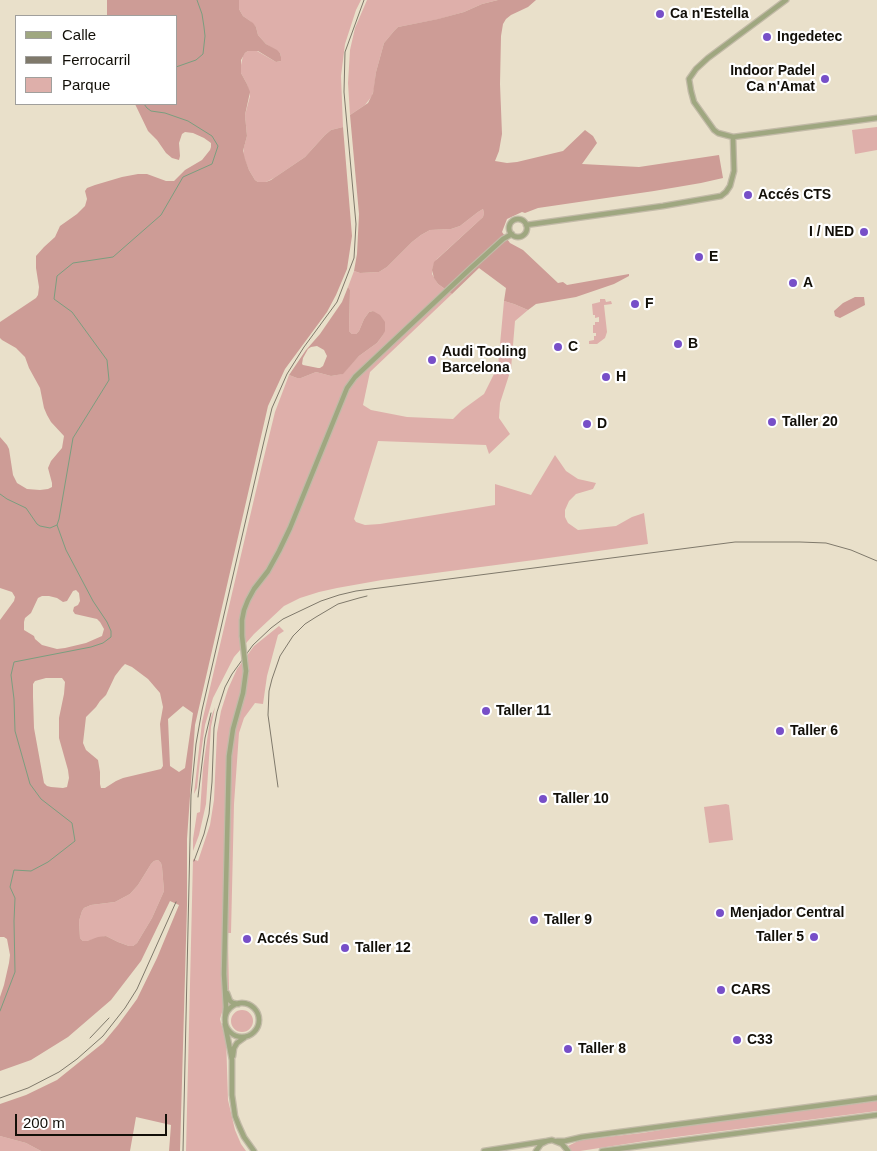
<!DOCTYPE html>
<html>
<head>
<meta charset="utf-8">
<style>
	body { margin:0 }
	#map { position:relative; width:877px; height:1151px; overflow:hidden; background:#e9e0ca; font-family:Arial,sans-serif }
	canvas { display:block }
	.legend { position:absolute; left:15px; top:15px; width:162px; height:90px; box-sizing:border-box; background:#fff; border:1px solid #a09f9c; margin:0; padding:6px 9px; list-style:none; font-size:15px; color:#120f08 }
	.legend li { display:flex; align-items:center; gap:10px; height:25px }
	.legend b { width:25px; border:1px solid #a09f9c }
	.scale { position:absolute; left:15px; top:1114px; width:152px; height:22px; box-sizing:border-box; border:2px solid #120f08; border-top:0; padding-left:6px; font-size:15px; line-height:18px; white-space:nowrap; color:#120f08; -webkit-text-stroke:4px #fff; paint-order:stroke }
</style>
</head>
<body>
<div id="map">
<canvas width="877" height="1151"></canvas>
<ul class="legend">
<li><b style="height:6px;background:#9fa780"></b>Calle</li>
<li><b style="height:6px;background:#7f796b"></b>Ferrocarril</li>
<li><b style="height:14px;background:#deafaa"></b>Parque</li>
</ul>
<div class="scale">200 m</div>
</div>
<script>
const c = document.querySelector('canvas').getContext('2d');
c.lineJoin = 'round';
function fill(path, color) {
  c.fillStyle = color;
  c.fill(path, 'evenodd');
}
function shape(rows) {
  const path = new Path2D();
  for (const r of rows) {
    if (r.length === 3) {
      path.moveTo(r[0] + r[2], r[1]);
      path.arc(r[0], r[1], r[2], 0, 2 * Math.PI);
      continue;
    }
    path.moveTo(r[0], r[1]);
    for (let i = 2; i < r.length; i += 2) path.lineTo(r[i], r[i + 1]);
  }
  return path;
}
function strokePath(path, color, width, dash) {
  c.strokeStyle = color;
  c.lineWidth = width;
  c.lineCap = dash ? 'butt' : 'round';
  c.setLineDash(dash || []);
  c.stroke(path);
}
function drawText(font, color, halo, rows, align = 'center') {
  c.font = font + ' Arial,sans-serif';
  c.lineWidth = 4.5;
  c.setLineDash([]);
  c.textBaseline = 'middle';
  c.strokeStyle = halo;
  c.fillStyle = color;
  for (const [text, x, y, turn = 0] of rows) {
    c.save();
    c.translate(x, y);
    c.rotate((+turn || 0) * Math.PI / 180);
    c.textAlign = isNaN(turn) ? turn : align;
    if (halo) c.strokeText(text, 0, 0);
    c.fillText(text, 0, 0);
    c.restore();
  }
}
fill(shape([
	[239,0,361,0,356,10,345,44,341,76,343,127,331,130,325,135,305,157,274,178,266,182,258,182,255,180,249,170,243,155,244,147,247,136,245,115,250,96,247,84,241,73,241,65,243,56,245,53,248,51,257,51,276,62,281,61,281,57,280,53,266,44,258,35,256,27,250,21,243,16,239,9],
	[367,0,498,0,482,4,464,12,439,19,398,27,394,31,384,43,376,72,374,89,372,96,365,105,350,115,348,83,350,50,355,28],
	[877,127,877,150,855,154,852,130],
	[483,209,484,213,483,217,437,259,433,266,432,274,438,284,452,294,370,372,363,405,371,410,407,417,453,419,462,410,484,394,498,366,504,301,514,304,528,310,515,321,511,369,500,403,499,418,510,434,489,454,486,445,378,441,354,519,356,522,365,525,380,524,495,505,495,484,531,495,555,455,566,471,578,479,596,483,593,489,576,494,569,501,565,510,565,517,568,523,578,530,616,526,632,517,644,513,648,544,534,560,382,580,337,588,319,592,300,598,284,606,254,634,234,657,213,698,205,725,200,760,197,788,194,794,202,722,262,465,275,412,289,375,297,378,301,378,316,372,331,376,342,374,359,356,377,343,383,335,385,326,373,311,369,312,364,319,359,331,356,334,352,334,349,331,350,290,348,287,354,271,360,273,379,272,387,267,412,242,421,235,430,230,451,229,460,226,478,212],
	[600,299,605,299,606,302,611,301,612,304,604,305,607,332,605,338,597,344,589,344,589,341,594,340,594,336,596,336,596,333,593,333,593,325,595,325,595,322,599,322,599,317,595,318,595,315,593,315,592,304,600,302],
	[279,626,284,631,278,635,267,676,263,704,255,703,244,718,239,733,234,804,231,933,228,933,228,940,229,989,220,1019,224,1034,226,1037,228,1100,235,1130,241,1144,246,1151,186,1151,193,859,198,861,210,825,214,800,217,733,221,711,228,689,237,669,254,646],
	[215,707,211,727,206,804,199,835,193,851,193,839,197,813,200,812,203,768,210,720],
	[726,804,729,805,733,840,709,843,704,807],
	[158,860,161,863,162,867,164,891,152,918,137,943,133,946,129,946,118,942,106,936,87,941,83,941,80,938,79,921,82,911,84,908,91,905,115,902,130,894,138,885,151,864,154,861],
	[242,1021,11],
	[877,1101,877,1111,645,1141,580,1151,571,1151,568,1146,580,1140,642,1133,711,1122],
	[0,1136,26,1143,41,1151,0,1151]
]), '#deafaa');
fill(shape([
	[107,0,239,0,239,9,243,16,253,23,256,27,258,35,266,44,277,50,280,53,281,57,281,61,276,62,258,51,248,51,245,53,241,60,241,73,247,84,250,92,245,115,247,136,243,151,245,159,249,170,255,180,258,182,266,182,271,180,305,157,325,135,331,130,343,127,352,236,347,269,336,295,327,312,285,369,268,406,195,725,187,839,187,905,180,1151,169,1151,171,1125,136,1117,130,1151,41,1151,26,1143,0,1136,0,1104,26,1095,57,1080,103,1043,118,1025,137,999,157,958,179,905,170,901,141,961,111,1000,68,1037,31,1060,0,1071,0,997,4,985,9,963,10,955,7,939,4,937,0,937,0,620,14,601,15,597,12,592,0,588,0,437,7,445,9,449,13,475,17,483,27,489,40,490,48,489,52,487,52,483,48,468,51,461,62,448,64,436,51,422,47,415,44,408,40,388,29,368,25,357,16,348,2,340,0,338,0,322,36,298,38,295,39,287,36,268,36,256,44,247,55,237,60,226,77,214,85,206,87,199,85,191,87,188,95,185,122,177,138,174,147,174,166,181,174,181,185,170,202,160,210,150,211,147,211,143,204,138,193,133,185,132,182,134,179,143,180,156,179,160,172,158,166,153,157,140,148,131,135,104,176,104,176,16,107,16],
	[76,590,79,593,80,601,78,605,74,607,73,611,75,614,97,619,100,622,104,629,102,636,86,643,65,648,57,649,42,645,35,639,34,636,24,630,24,622,25,618,31,613,38,598,42,596,49,596,57,598,63,602,67,601,73,591],
	[125,664,132,667,148,679,160,693,163,707,160,724,163,766,161,769,123,778,116,781,105,788,101,788,100,784,100,772,98,760,86,750,83,743,86,717,96,707,100,701,106,695,115,676,122,667],
	[46,678,62,678,65,682,64,694,59,718,59,738,68,770,69,778,67,787,63,788,51,787,47,786,44,783,34,728,33,697,33,684,35,681],
	[183,706,193,713,185,768,179,772,170,766,168,719],
	[158,860,161,863,162,867,164,891,152,918,137,943,133,946,129,946,118,942,106,936,98,937,87,941,83,941,80,938,79,921,82,911,84,908,91,905,115,902,130,894,138,885,151,864,154,861],
	[498,0,536,0,528,7,511,15,506,19,503,24,501,36,500,84,502,134,499,151,495,161,507,163,517,162,563,151,585,130,593,136,597,143,582,164,639,167,719,155,723,178,701,183,654,191,538,208,525,213,522,212,507,219,502,232,510,243,523,250,558,283,563,282,567,285,629,274,629,276,614,284,576,297,536,304,528,310,514,304,504,301,506,288,479,268,452,294,438,284,434,278,432,270,434,262,483,217,484,213,483,209,478,212,460,226,451,229,430,230,421,235,412,242,387,267,379,272,360,273,354,271,357,254,359,214,350,115,368,103,373,93,376,72,384,43,394,31,398,27,438,19,464,12,482,4],
	[348,287,350,290,349,331,352,334,356,334,359,331,364,319,369,312,373,311,380,315,385,322,385,331,383,335,377,343,359,356,343,374,331,376,316,372,301,378,297,378,289,375,306,350,320,334,342,302],
	[317,346,324,350,327,356,323,366,320,368,318,368,303,365,302,364,303,358,308,349,311,347],
	[855,297,864,297,865,305,840,318,835,316,834,311,843,303]
]), '#cd9c96');
strokePath(shape([
	[176,67,196,60,203,54,205,36,204,27,202,14,197,0],
	[0,494,7,499,26,508,37,524,40,526,50,528,57,525],
	[0,1011,15,972,14,921,15,898,10,887,14,870,31,871,48,862,75,841,72,823,41,799,30,784,15,731,14,699,11,675,14,662,91,647,103,643,111,637,111,631,107,622,93,601,66,550,57,525,59,519,73,438,109,380,107,360,72,312,54,299,57,276,73,263,113,257,161,215,183,177,212,164,218,146,212,136,188,121,165,113,151,111,147,108,144,104]
]), '#7b9e7f', 1);
const minor = shape([
	[733,137,718,133,714,130,694,102,691,91,689,79,696,69,708,58,786,0],
	[518,228,9],
	[526,225,663,206,721,196,726,192,730,186,734,171,733,137,877,118],
	[242,636,242,620,244,610,248,600,254,589,268,571,279,551,290,528,347,388,355,377,471,268,503,239,512,234],
	[227,993,230,1001,233,1003,238,1004],
	[242,1020,17],
	[225,1018,226,1007,224,974,229,756,233,729,243,693,246,671],
	[225,1024,232,1060,232,1095,235,1116,239,1126,244,1137,254,1151],
	[233,1056,234,1048,237,1043,244,1038],
	[557,1141,565,1141,582,1137,877,1098],
	[484,1151,547,1141],
	[536,1151,541,1144,547,1141,552,1140,562,1144,568,1151],
	[602,1151,877,1115]
]);
strokePath(minor, '#c2baa7', 7);
strokePath(minor, '#9fa780', 4.5);
strokePath(shape([
	[278,787,268,715,269,691,272,679,280,656,293,636,305,624,316,617,338,604,359,598,367,596],
	[198,797,205,738,211,713],
	[194,861,204,834,209,814,212,782,214,728,217,712,225,687,232,674,253,645,271,628,283,619,321,601,339,595,356,591,735,542,800,542,826,543,851,550,877,561],
	[90,1038,109,1018],
	[0,1098,28,1088,59,1072,77,1059,103,1036,125,1008,137,989,176,902],
	[183,1151,191,795,196,744,202,710,264,441,272,408,287,374,304,347,337,302,354,258,356,224,344,92,345,52,364,0]
]), '#7f796b', 1);
const minorBridge = shape([
	[242,636,246,671]
]);
strokePath(minorBridge, '#c2baa7', 7, []);
strokePath(minorBridge, '#9fa780', 4.5);
for (const [x, y, r, color] of [
	[660,14,5,"#774fc8"],
	[767,37,5,"#774fc8"],
	[825,79,5,"#774fc8"],
	[748,195,5,"#774fc8"],
	[864,232,5,"#774fc8"],
	[699,257,5,"#774fc8"],
	[793,283,5,"#774fc8"],
	[635,304,5,"#774fc8"],
	[678,344,5,"#774fc8"],
	[558,347,5,"#774fc8"],
	[432,360,5,"#774fc8"],
	[606,377,5,"#774fc8"],
	[772,422,5,"#774fc8"],
	[587,424,5,"#774fc8"],
	[486,711,5,"#774fc8"],
	[780,731,5,"#774fc8"],
	[543,799,5,"#774fc8"],
	[720,913,5,"#774fc8"],
	[534,920,5,"#774fc8"],
	[814,937,5,"#774fc8"],
	[247,939,5,"#774fc8"],
	[345,948,5,"#774fc8"],
	[721,990,5,"#774fc8"],
	[737,1040,5,"#774fc8"],
	[568,1049,5,"#774fc8"]
]) {
  const dot = new Path2D();
  dot.arc(x, y, r, 0, 2 * Math.PI);
  c.fillStyle = color;
  c.fill(dot);
  strokePath(dot, '#fff', 2);
}
drawText('bold 14px', '#120f08', '#fff', [
	["Ca n'Estella",670,14],
	["Ingedetec",777,37],
	["Indoor Padel",815,71,"right"],
	["Ca n'Amat",815,87,"right"],
	["Accés CTS",758,195],
	["I / NED",854,232,"right"],
	["E",709,257],
	["A",803,283],
	["F",645,304],
	["B",688,344],
	["C",568,347],
	["Audi Tooling",442,352],
	["Barcelona",442,368],
	["H",616,377],
	["Taller 20",782,422],
	["D",597,424],
	["Taller 11",496,711],
	["Taller 6",790,731],
	["Taller 10",553,799],
	["Menjador Central",730,913],
	["Taller 9",544,920],
	["Taller 5",804,937,"right"],
	["Accés Sud",257,939],
	["Taller 12",355,948],
	["CARS",731,990],
	["C33",747,1040],
	["Taller 8",578,1049]
], 'left');
</script>
</body>
</html>
